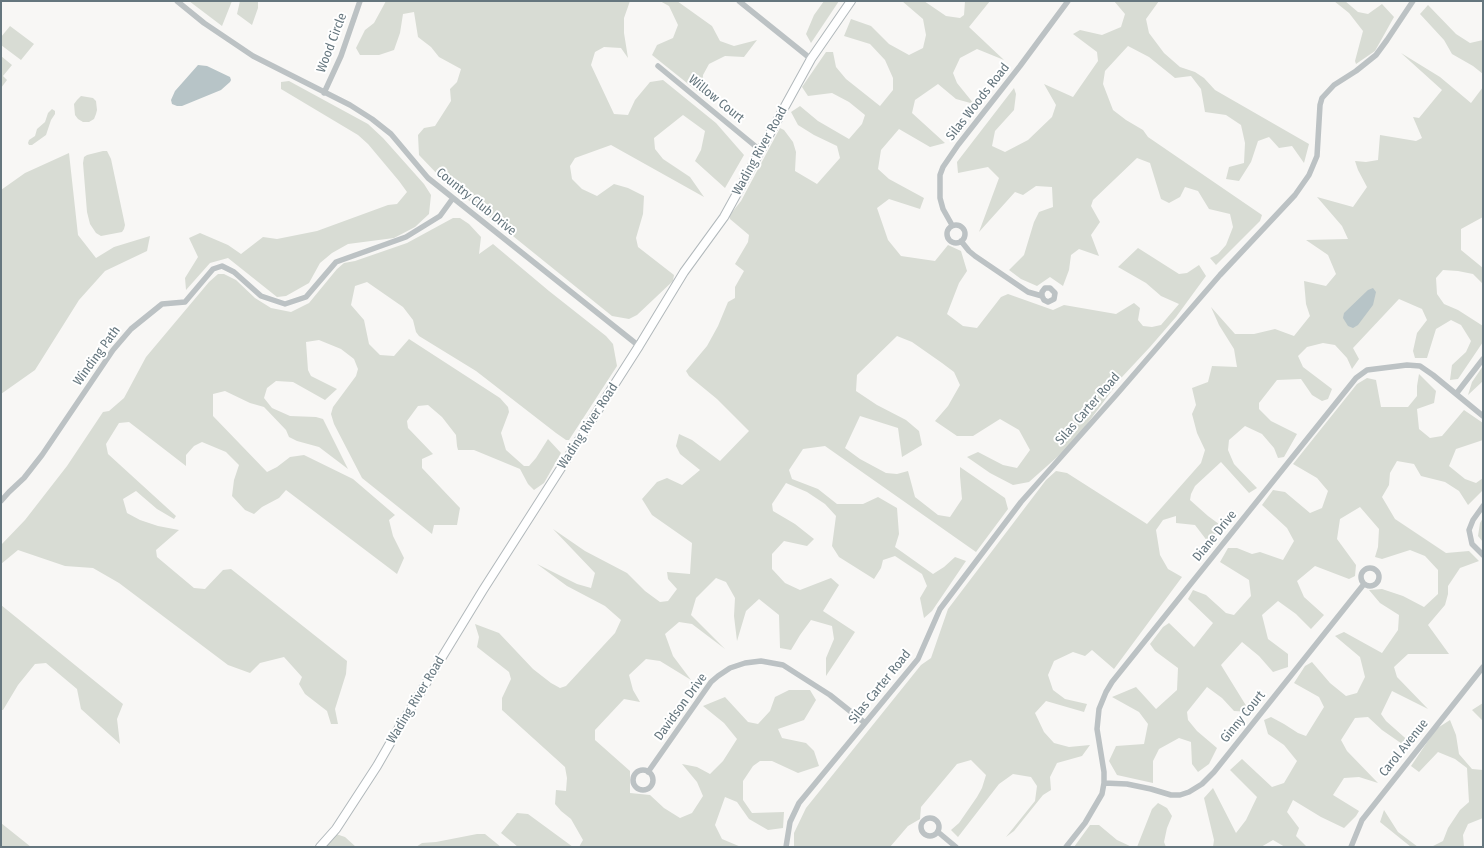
<!DOCTYPE html>
<html>
<head>
<meta charset="utf-8">
<style>
	body { margin:0 }
	#map { position:relative; width:1484px; height:848px; overflow:hidden; background:#f8f7f5; font-family:"Fira Sans Condensed",sans-serif }
	canvas { display:block }
	.frame { position:absolute; inset:0; border:2px solid #65767e; pointer-events:none }
</style>
</head>
<body>
<div id="map">
<canvas width="1484" height="848"></canvas>
<div class="frame"></div>
</div>
<script>
const c = document.querySelector('canvas').getContext('2d');
c.lineJoin = 'round';
function fill(path, color) {
  c.fillStyle = color;
  c.fill(path, 'evenodd');
}
function shape(rows) {
  const path = new Path2D();
  for (const r of rows) {
    if (r.length === 3) {
      path.moveTo(r[0] + r[2], r[1]);
      path.arc(r[0], r[1], r[2], 0, 2 * Math.PI);
      continue;
    }
    path.moveTo(r[0], r[1]);
    for (let i = 2; i < r.length; i += 2) path.lineTo(r[i], r[i + 1]);
  }
  return path;
}
function strokePath(path, color, width, dash) {
  c.strokeStyle = color;
  c.lineWidth = width;
  c.lineCap = dash ? 'butt' : 'round';
  c.setLineDash(dash || []);
  c.stroke(path);
}
function drawText(font, color, halo, rows, align = 'center') {
  c.font = font + ' "Fira Sans Condensed",sans-serif';
  c.lineWidth = 4;
  c.setLineDash([]);
  c.textBaseline = 'middle';
  c.strokeStyle = halo;
  c.fillStyle = color;
  for (const [text, x, y, turn = 0] of rows) {
    c.save();
    c.translate(x, y);
    c.rotate((+turn || 0) * Math.PI / 180);
    c.textAlign = isNaN(turn) ? turn : align;
    if (halo) c.strokeText(text, 0, 0);
    c.fillText(text, 0, 0);
    c.restore();
  }
}
fill(shape([
	[189,1,232,1,222,26],
	[240,1,258,1,258,8,252,25,237,14],
	[386,1,630,1,624,18,624,33,628,58,621,48,604,47,595,52,591,65,614,114,628,115,635,100,650,82,663,80,716,123,744,155,725,188,695,161,701,150,705,131,683,115,654,138,655,149,663,159,690,177,704,197,611,145,575,158,570,166,572,179,582,189,597,196,614,184,628,188,644,196,643,214,636,238,638,247,674,275,673,281,637,315,629,319,612,316,441,178,419,155,418,135,424,128,435,126,451,101,450,89,457,82,461,69,439,57,431,47,418,37,414,12,403,14,400,33,394,50,379,55,360,55,356,48,365,30,374,23],
	[660,1,677,1,712,26,720,41,734,46,757,40,744,57,725,56,709,64,703,75,702,95,652,55,657,45,673,38,678,25,669,6],
	[824,1,839,1,811,43,806,34,814,15],
	[895,1,924,1,946,16,960,18,964,15,965,1,990,1,969,27,1004,60,977,49,960,58,953,73,957,83,974,104,956,99,938,84,915,100,912,113,945,143,930,147,899,129,881,150,878,169,889,179,924,198,920,209,889,199,877,208,888,240,901,256,935,261,948,245,961,251,967,271,959,283,947,314,963,326,977,328,1001,297,1008,294,1053,310,1064,305,1116,314,1134,303,1140,308,1138,320,1143,326,1152,327,1161,325,1179,304,1161,296,1146,283,1118,267,1138,248,1179,274,1187,273,1199,265,1206,276,1176,317,1150,347,1122,377,1073,443,1029,482,1013,485,990,473,967,457,978,452,1003,465,1017,468,1030,450,1019,430,1000,419,973,436,957,436,935,421,948,406,960,385,954,372,942,363,912,342,897,336,857,375,856,391,877,405,906,420,919,431,922,445,902,457,898,428,860,416,845,448,860,459,886,473,897,474,908,471,915,497,938,515,950,517,962,499,960,476,960,467,1005,498,1008,509,976,552,825,446,803,449,789,470,792,479,818,489,837,504,863,504,878,497,897,508,899,534,895,547,933,574,944,567,955,557,966,561,932,611,924,618,920,598,927,586,922,574,895,556,883,560,881,568,874,579,839,557,832,546,836,516,825,504,807,492,786,483,772,504,773,511,795,524,814,539,807,546,784,541,772,554,772,569,785,583,800,590,831,578,839,585,823,611,855,632,826,676,826,658,834,639,832,626,811,620,800,635,791,650,780,648,779,615,759,599,746,611,737,641,734,616,735,598,726,582,716,578,696,598,691,615,725,649,692,624,679,622,665,634,673,656,691,680,660,661,646,659,629,675,633,690,640,702,624,699,595,730,595,740,630,771,630,793,650,795,664,808,680,818,692,813,703,796,697,782,682,764,697,767,710,774,723,761,737,739,724,723,703,706,725,697,748,722,758,724,770,711,775,697,789,690,810,690,816,700,804,720,778,729,782,738,806,743,814,751,819,766,798,773,772,761,760,761,753,766,743,781,743,800,752,813,784,812,783,828,768,830,749,819,737,802,725,797,715,825,722,839,741,847,579,847,583,840,571,819,561,811,555,804,556,790,566,791,567,778,565,767,502,710,502,698,511,679,509,672,477,647,479,637,475,624,499,633,533,669,551,683,560,688,566,686,615,633,621,620,605,606,567,586,537,564,577,584,591,588,595,573,553,529,585,551,627,573,645,591,660,602,668,601,677,589,668,579,667,572,690,574,692,543,652,515,642,499,657,482,667,478,682,485,700,470,680,454,676,446,679,434,692,440,720,461,749,431,717,399,689,376,686,371,707,346,718,326,728,302,735,298,735,287,744,271,735,264,748,242,749,235,730,219,729,216,741,201,780,128,784,130,793,142,796,152,795,171,817,184,840,158,837,146,814,135,798,125,791,112,800,106,818,121,849,139,862,124,865,115,849,102,832,93,808,96,802,87,826,52,833,52,836,67,846,79,880,106,893,90,893,78,885,60,870,44,844,36,851,19,871,26,889,44,909,55,923,48,926,35,923,19,902,1],
	[1114,1,1159,1,1146,19,1149,33,1164,53,1180,67,1195,72,1204,78,1215,90,1309,144,1304,163,1292,146,1279,148,1269,137,1258,141,1251,162,1239,181,1226,179,1229,167,1244,163,1245,143,1241,125,1226,115,1205,112,1201,89,1191,76,1175,78,1149,57,1128,46,1105,71,1103,84,1113,110,1126,120,1143,130,1148,137,1262,215,1260,221,1216,265,1210,258,1218,254,1226,245,1233,227,1230,214,1209,209,1198,191,1185,187,1180,197,1169,203,1161,199,1150,163,1137,158,1093,200,1091,206,1100,222,1091,235,1099,256,1079,249,1071,255,1069,270,1063,286,1050,277,1037,286,1021,279,1009,270,1024,255,1034,222,1039,212,1053,207,1052,187,1036,186,1023,195,1015,192,979,232,999,178,988,167,958,173,957,162,1014,88,1016,94,1014,110,995,131,992,146,1005,152,1028,140,1052,117,1056,105,1044,84,1073,97,1098,61,1097,52,1073,34,1080,30,1102,35,1121,27,1125,14],
	[1334,1,1345,1,1358,12,1368,14,1382,4,1394,17,1375,51,1356,64,1355,61,1363,31,1349,13],
	[1428,5,1456,34,1470,43,1483,40,1483,74,1473,66,1452,54,1444,40,1420,14],
	[10,26,34,44,21,60,1,45,1,37],
	[1401,53,1440,77,1471,103,1483,87,1483,217,1461,229,1461,250,1483,268,1483,284,1473,274,1458,271,1443,270,1436,278,1437,294,1444,304,1458,310,1483,326,1483,342,1458,379,1450,380,1452,365,1466,352,1471,341,1461,325,1451,320,1436,329,1427,358,1415,358,1413,351,1417,333,1427,320,1422,309,1399,299,1353,348,1359,359,1352,369,1347,358,1335,345,1323,343,1307,347,1298,356,1303,367,1332,389,1328,399,1322,401,1312,395,1301,379,1277,380,1259,403,1259,409,1271,421,1297,434,1284,457,1278,458,1274,448,1262,434,1245,426,1229,440,1228,450,1234,464,1257,488,1249,493,1221,462,1195,486,1191,494,1190,500,1208,516,1223,527,1208,542,1195,525,1176,523,1176,516,1163,520,1156,530,1160,555,1168,569,1182,577,1114,669,1092,650,1085,656,1073,652,1054,661,1048,675,1053,690,1065,699,1087,704,1084,712,1046,701,1035,713,1044,732,1054,743,1069,747,1090,745,1082,756,1057,763,1050,777,1051,790,1043,795,1014,831,1006,837,1035,801,1037,786,1031,777,1013,774,999,784,958,837,951,830,959,823,977,797,982,788,986,775,971,760,957,764,921,807,920,819,908,826,890,847,794,847,794,833,806,808,921,665,931,658,948,609,1046,480,1056,471,1067,473,1147,524,1201,463,1205,450,1197,433,1192,414,1196,405,1192,388,1208,382,1212,366,1237,367,1234,349,1219,325,1211,307,1235,334,1254,334,1275,329,1294,336,1310,316,1306,304,1304,281,1326,286,1336,274,1328,255,1306,240,1348,239,1342,226,1317,197,1353,207,1367,187,1358,170,1355,161,1366,162,1378,160,1380,135,1416,141,1422,138,1413,117,1419,118,1442,90],
	[1,56,12,65,3,76,7,80,1,88],
	[289,81,368,124,383,138,424,184,431,195,429,214,415,227,394,238,348,244,332,253,320,263,309,283,286,296,277,297,228,258,210,263,186,290,185,278,198,257,189,238,200,233,228,245,241,254,263,237,277,239,317,231,388,205,397,204,407,192,399,181,368,144,358,135,281,89,281,82],
	[81,96,93,98,96,101,97,110,96,114,94,119,89,122,83,122,78,119,75,115,74,104,77,100],
	[52,109,55,111,55,114,51,120,46,135,32,145,29,145,28,143,29,140,35,136,37,129,45,122,48,113],
	[103,151,107,151,111,159,125,225,124,229,122,232,101,236,96,233,90,224,87,212,83,163,84,157,87,155],
	[69,153,78,235,96,258,114,247,150,236,147,251,105,271,79,300,35,370,1,394,1,190,25,173],
	[453,218,460,218,469,224,481,237,479,254,493,244,549,291,606,336,613,344,617,366,569,440,566,440,556,433,476,371,419,336,416,332,413,320,403,307,367,282,355,286,351,305,364,320,369,344,380,355,394,356,409,339,500,398,508,407,509,412,501,433,506,450,524,466,529,466,536,458,548,439,561,453,544,483,534,490,528,484,520,469,474,450,458,450,457,446,456,435,442,417,428,405,418,406,407,421,408,428,433,454,422,459,422,468,460,508,457,525,434,525,432,534,362,478,334,424,331,414,333,407,356,376,358,369,354,359,341,349,319,340,306,342,308,370,311,376,337,389,325,400,293,382,276,381,267,388,264,398,272,408,290,416,316,417,323,419,348,469,319,447,297,441,289,437,286,430,264,407,250,403,225,391,213,394,213,416,267,472,277,467,290,457,304,455,353,479,395,515,389,520,393,536,404,558,397,574,286,490,279,498,262,507,254,514,245,510,232,496,234,480,239,465,226,452,202,442,194,446,186,455,186,466,129,422,119,423,106,444,108,454,176,516,174,519,157,509,136,491,123,499,127,513,140,520,158,526,179,530,156,550,157,557,194,588,205,589,223,570,231,569,347,661,346,674,335,709,338,724,331,724,327,711,305,694,299,684,302,677,284,657,260,663,250,673,228,665,119,583,93,568,65,566,18,550,1,564,1,545,25,520,67,466,103,412,109,411,124,398,146,357,209,282,218,274,224,274,236,280,255,298,271,308,291,312,309,303,337,269,344,263,355,261,407,243],
	[1483,366,1483,381,1468,395,1472,382],
	[1419,374,1436,391,1434,403,1417,409,1419,429,1430,438,1442,436,1464,410,1483,423,1483,440,1456,449,1449,466,1465,479,1476,483,1483,478,1483,490,1468,505,1459,491,1445,482,1421,476,1414,464,1397,461,1390,473,1389,485,1382,497,1395,519,1446,553,1469,551,1479,561,1460,568,1448,586,1448,594,1445,605,1428,625,1449,654,1408,654,1394,667,1397,677,1428,709,1392,691,1381,714,1386,721,1412,744,1408,748,1382,730,1368,717,1355,718,1341,740,1347,751,1378,783,1359,777,1344,778,1333,795,1359,811,1356,816,1344,828,1321,817,1293,800,1287,812,1299,828,1296,836,1307,847,1285,847,1273,840,1261,847,1213,847,1214,840,1204,798,1213,788,1236,833,1246,820,1257,797,1230,770,1242,759,1272,787,1284,783,1297,761,1284,745,1268,734,1264,720,1271,717,1284,724,1298,733,1306,736,1324,707,1319,697,1294,683,1305,666,1312,662,1330,683,1346,696,1357,693,1365,677,1360,657,1335,636,1344,632,1382,653,1398,630,1399,615,1380,603,1369,590,1382,589,1403,596,1424,607,1438,594,1438,570,1425,556,1410,550,1382,559,1375,557,1378,547,1379,529,1360,507,1340,519,1337,539,1356,565,1355,576,1349,579,1315,566,1297,581,1304,597,1324,615,1311,629,1296,614,1278,601,1262,615,1268,639,1288,654,1288,667,1273,672,1259,656,1242,642,1221,665,1250,712,1234,711,1222,698,1207,687,1187,712,1188,720,1197,731,1217,748,1209,764,1198,772,1192,764,1191,742,1179,738,1159,749,1153,761,1153,783,1117,775,1109,761,1116,746,1144,744,1148,724,1139,712,1112,697,1136,687,1156,709,1177,690,1178,668,1155,651,1150,644,1163,627,1169,623,1194,647,1213,623,1188,599,1193,590,1206,595,1226,613,1234,615,1251,596,1249,580,1220,562,1228,548,1237,548,1252,554,1260,552,1283,560,1294,541,1287,528,1262,505,1273,490,1285,492,1310,513,1322,508,1328,491,1317,478,1293,464,1357,384,1367,378,1376,380,1381,407,1408,407,1417,396,1417,386],
	[1483,518,1483,542,1478,536,1480,523],
	[1,605,123,704,117,719,120,744,81,709,77,689,46,663,35,664,18,685,3,710,1,710],
	[1483,703,1483,721,1472,710],
	[1450,720,1456,735,1459,754,1472,769,1483,770,1483,818,1468,824,1463,835,1464,847,1431,847,1443,841,1448,828,1460,810,1469,802,1467,768,1455,759,1438,752,1419,772,1411,766,1436,729],
	[1158,803,1167,808,1172,816,1167,828,1164,842,1166,847,1137,847,1152,809],
	[1384,810,1398,832,1418,847,1411,847,1380,822],
	[517,813,528,814,573,847,518,847,501,833],
	[1,823,31,847,1,847],
	[1090,825,1099,825,1117,840,1132,847,1074,847],
	[336,834,345,837,356,847,325,847],
	[477,834,485,834,501,847,416,847,422,843,436,842]
]), '#d8dcd4');
fill(shape([
	[198,65,207,66,230,77,231,80,230,82,221,90,182,106,177,106,172,104,171,100,175,91],
	[1373,288,1376,292,1373,305,1358,325,1353,328,1348,326,1343,318,1344,313,1368,290]
]), '#b7c4c7');
const secondary = shape([
	[320,847,336,829,377,766,400,726,483,590,639,346,684,272,724,217,811,59,851,1]
]);
strokePath(secondary, '#b1b8bb', 10);
strokePath(shape([
	[177,1,204,23,253,56,350,105,372,119,391,134,428,178,639,346],
	[739,1,811,59],
	[658,66,760,150],
	[324,93,341,56,360,1],
	[956,234,9],
	[952,225,943,209,940,198,940,175,943,167,958,145,1020,66,1068,1],
	[961,241,969,251,975,256,1028,292,1042,296,1044,300,1048,302,1054,299,1055,293,1050,288,1045,288,1042,292,1042,296],
	[1456,394,1483,359],
	[1,501,9,492,24,478,42,455,113,350,131,329,162,304,185,302,213,269,222,266,234,272,261,296,285,304,306,297,336,262,406,237,440,216,453,198],
	[1483,506,1473,520,1469,530,1472,544,1483,555],
	[1370,577,9],
	[643,780,10],
	[648,772,711,682,718,676,730,668,745,663,761,661,783,665,830,695,865,723],
	[1104,783,1127,784,1151,789,1171,795,1180,795,1189,792,1202,784,1214,772,1364,584],
	[930,827,9],
	[938,832,956,847],
	[786,847,790,822,799,803,918,659,940,609,1021,502,1117,394,1220,275,1295,195,1309,175,1317,156,1320,105,1322,98,1334,85,1356,71,1376,55,1387,40,1413,1],
	[1066,847,1085,823,1102,794,1104,783,1104,772,1097,729,1099,709,1106,692,1112,682,1356,378,1367,370,1407,365,1420,366,1433,375,1483,416],
	[1351,847,1362,820,1483,667]
]), '#bcc2c4', 5.5);
strokePath(secondary, '#fff', 8);
drawText('13px', '#65767e', '#fff', [
	["Wood Circle",332,43,-69],
	["Willow Court",716,99,39],
	["Silas Woods Road",978,102,-52],
	["Wading River Road",760,151,-61],
	["Country Club Drive",476,202,39],
	["Winding Path",97,356,-54],
	["Silas Carter Road",1088,409,-49],
	["Wading River Road",588,426,-57],
	["Diane Drive",1215,536,-51],
	["Silas Carter Road",880,687,-51],
	["Wading River Road",416,700,-59],
	["Davidson Drive",681,707,-54],
	["Ginny Court",1243,717,-51],
	["Carol Avenue",1404,748,-51]
]);
</script>
</body>
</html>
